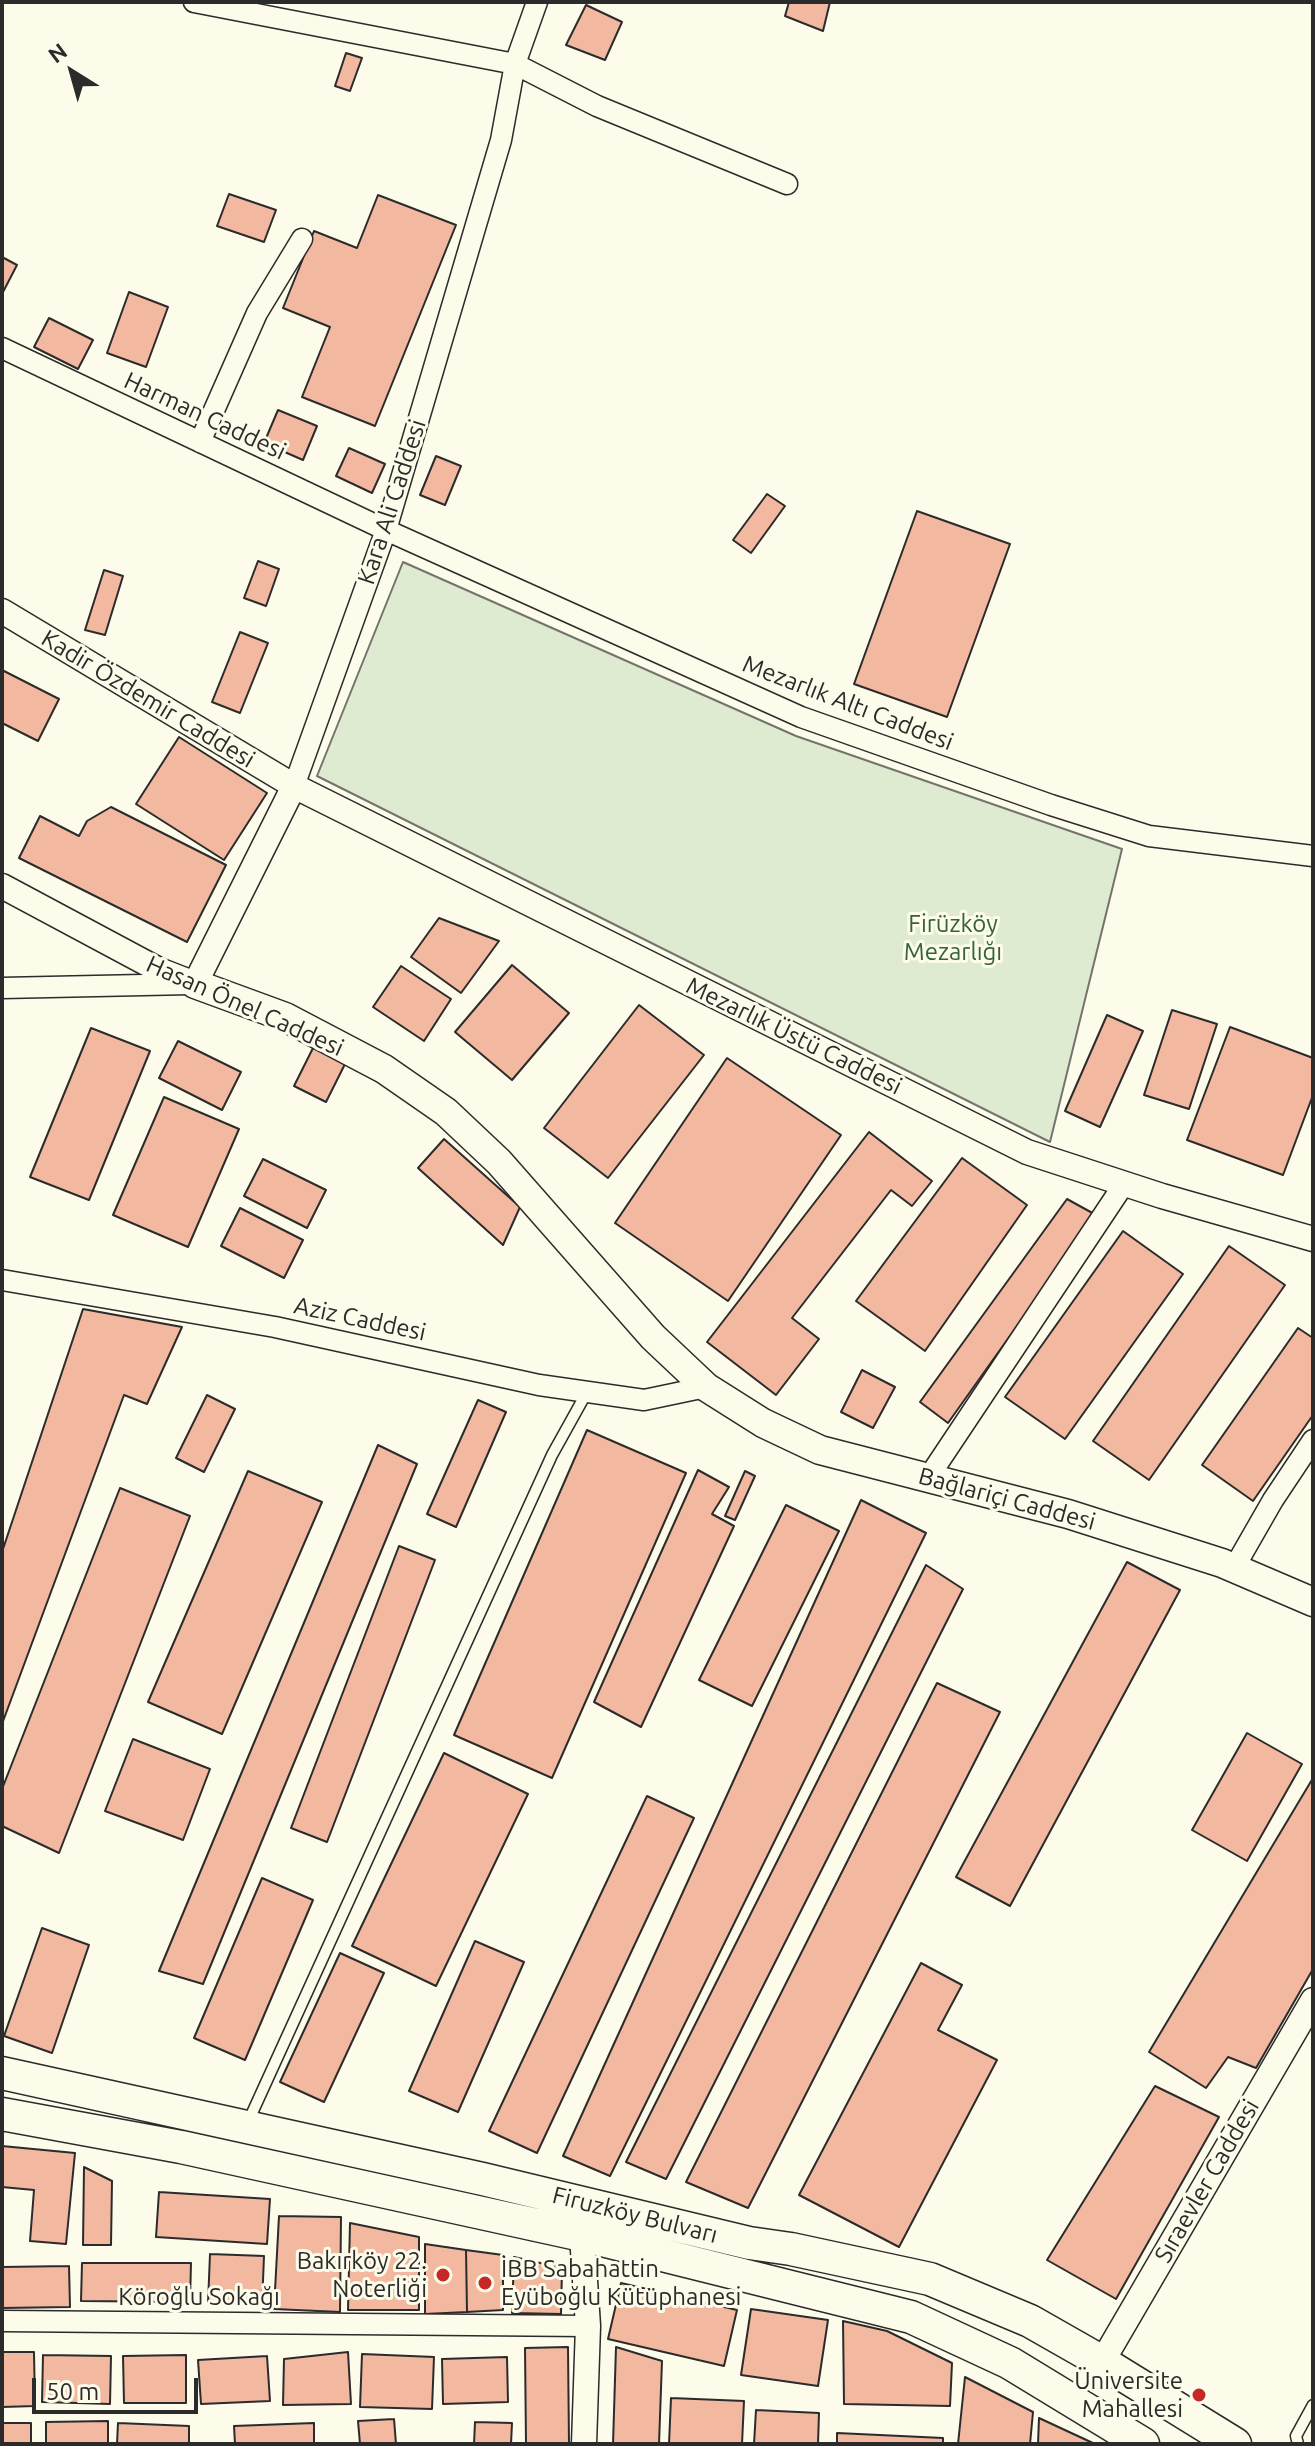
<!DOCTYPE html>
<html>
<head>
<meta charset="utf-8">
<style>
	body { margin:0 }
	#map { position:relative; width:1315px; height:2446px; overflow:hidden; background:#fdfbea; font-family:Ubuntu,sans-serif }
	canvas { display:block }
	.frame { position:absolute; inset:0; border:4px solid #2b2b2b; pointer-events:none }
	.north { position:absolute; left:32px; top:32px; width:80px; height:80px; -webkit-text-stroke:6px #fdfbea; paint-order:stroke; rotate:323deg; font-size:22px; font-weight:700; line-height:32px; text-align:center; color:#2b2b2b }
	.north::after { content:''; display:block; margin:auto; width:28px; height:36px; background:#2b2b2b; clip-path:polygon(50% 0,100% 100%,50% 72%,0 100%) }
	.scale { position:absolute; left:32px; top:2378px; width:166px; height:36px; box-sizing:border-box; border:4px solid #2b2b2b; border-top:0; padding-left:10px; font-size:24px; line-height:28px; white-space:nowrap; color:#2b2b2b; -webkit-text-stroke:6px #fdfbea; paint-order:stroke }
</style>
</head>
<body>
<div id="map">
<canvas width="1315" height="2446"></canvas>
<div class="frame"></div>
<div class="north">N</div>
<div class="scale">50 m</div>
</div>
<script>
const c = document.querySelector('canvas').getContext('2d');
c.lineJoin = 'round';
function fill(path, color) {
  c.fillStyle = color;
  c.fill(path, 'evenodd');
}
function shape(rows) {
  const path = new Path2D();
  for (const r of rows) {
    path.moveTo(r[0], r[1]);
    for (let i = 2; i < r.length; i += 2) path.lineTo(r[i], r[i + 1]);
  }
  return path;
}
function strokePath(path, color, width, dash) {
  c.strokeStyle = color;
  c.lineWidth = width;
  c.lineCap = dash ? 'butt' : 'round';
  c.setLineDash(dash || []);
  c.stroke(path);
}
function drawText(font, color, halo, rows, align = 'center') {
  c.font = font + ' Ubuntu,sans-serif';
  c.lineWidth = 6;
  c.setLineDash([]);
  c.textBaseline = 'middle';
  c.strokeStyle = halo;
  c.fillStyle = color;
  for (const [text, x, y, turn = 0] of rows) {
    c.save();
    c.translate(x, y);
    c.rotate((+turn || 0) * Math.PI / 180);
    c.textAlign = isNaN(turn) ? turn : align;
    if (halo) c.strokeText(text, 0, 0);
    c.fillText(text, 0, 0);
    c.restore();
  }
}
const green = shape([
	[403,562,796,736,1122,849,1050,1142,317,776,403,562]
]);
fill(green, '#deebd1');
strokePath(green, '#74746e', 2);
const building = shape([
	[789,2,830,2,823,31,785,16,789,2],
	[586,5,622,22,605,60,566,45,586,5],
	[346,53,362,58,350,91,335,86,346,53],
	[229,194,276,210,264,242,217,226,229,194],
	[378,195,456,225,375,426,302,397,330,327,283,308,314,231,357,248,378,195],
	[2,257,17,265,2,294,2,257],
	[129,292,168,307,146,367,107,353,129,292],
	[49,318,93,340,78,369,34,347,49,318],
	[278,410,317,426,303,460,264,443,278,410],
	[349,448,385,464,372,493,336,476,349,448],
	[436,456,461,466,445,505,420,495,436,456],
	[767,494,785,506,751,553,733,540,767,494],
	[917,511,1010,544,947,717,854,684,917,511],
	[258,561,279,569,266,606,244,598,258,561],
	[104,570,123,576,105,635,85,630,104,570],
	[240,632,268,643,240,713,212,702,240,632],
	[2,670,59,699,38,741,2,723,2,670],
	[179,737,267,793,224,860,136,804,179,737],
	[111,807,226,865,187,942,19,858,40,816,79,836,87,821,111,807],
	[439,918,499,941,461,993,411,957,439,918],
	[512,965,569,1013,512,1080,455,1032,512,965],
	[401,966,451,999,424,1041,373,1007,401,966],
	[639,1005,704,1055,608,1178,544,1128,639,1005],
	[1172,1010,1217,1024,1189,1109,1144,1095,1172,1010],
	[1107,1015,1143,1031,1100,1127,1065,1111,1107,1015],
	[1230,1027,1313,1058,1313,1095,1283,1175,1187,1140,1230,1027],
	[91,1028,150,1051,89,1200,30,1177,91,1028],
	[178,1041,241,1072,222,1110,159,1078,178,1041],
	[314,1046,346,1062,326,1102,294,1086,314,1046],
	[727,1058,841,1135,728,1301,615,1223,727,1058],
	[164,1097,239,1129,188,1247,113,1215,164,1097],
	[869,1132,932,1181,912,1206,891,1190,792,1318,819,1339,776,1395,707,1342,869,1132],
	[444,1139,520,1207,503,1245,418,1168,444,1139],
	[962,1158,1027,1205,925,1351,856,1301,962,1158],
	[263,1159,326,1190,307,1228,244,1196,263,1159],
	[1067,1199,1096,1215,948,1423,920,1402,1067,1199],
	[240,1208,303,1240,284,1278,221,1246,240,1208],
	[1123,1231,1183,1274,1065,1439,1005,1397,1123,1231],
	[1229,1246,1285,1285,1149,1480,1093,1441,1229,1246],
	[83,1309,182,1327,147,1404,124,1395,2,1724,2,1552,83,1309],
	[1298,1328,1313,1338,1313,1415,1253,1501,1202,1465,1298,1328],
	[862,1370,895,1387,873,1428,841,1412,862,1370],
	[207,1395,235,1409,204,1472,176,1458,207,1395],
	[478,1400,506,1412,456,1527,427,1514,478,1400],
	[587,1430,686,1473,552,1778,454,1735,587,1430],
	[378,1445,417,1464,203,1984,159,1971,378,1445],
	[698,1470,729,1487,712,1514,734,1526,641,1727,594,1702,698,1470],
	[248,1471,322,1502,222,1734,148,1702,248,1471],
	[745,1471,755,1476,735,1520,725,1516,745,1471],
	[120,1488,190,1516,59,1853,2,1826,2,1789,120,1488],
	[861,1500,926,1533,610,2176,563,2156,861,1500],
	[786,1505,839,1531,752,1706,699,1680,786,1505],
	[399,1546,435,1560,327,1842,291,1828,399,1546],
	[1127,1562,1180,1590,1010,1906,956,1877,1127,1562],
	[926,1565,963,1589,666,2179,626,2162,926,1565],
	[937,1683,1000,1712,748,2208,686,2182,937,1683],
	[1247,1733,1302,1764,1247,1861,1192,1830,1247,1733],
	[133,1739,210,1769,183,1840,105,1811,133,1739],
	[444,1753,528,1794,436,1986,352,1946,444,1753],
	[1313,1778,1313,1969,1256,2068,1228,2057,1206,2088,1149,2052,1313,1778],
	[647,1796,694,1818,537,2153,489,2131,647,1796],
	[262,1878,313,1900,245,2060,194,2038,262,1878],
	[42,1928,89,1945,52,2053,4,2036,42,1928],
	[475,1941,524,1962,458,2112,409,2091,475,1941],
	[340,1953,384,1973,324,2102,280,2082,340,1953],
	[921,1963,962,1985,938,2030,997,2060,899,2247,799,2195,921,1963],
	[1155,2086,1219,2117,1116,2299,1047,2260,1155,2086],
	[2,2146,75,2153,66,2244,30,2241,34,2190,2,2187,2,2146],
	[84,2167,112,2181,111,2245,83,2245,84,2167],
	[159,2192,270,2199,267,2244,156,2237,159,2192],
	[279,2216,341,2217,340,2312,274,2309,279,2216],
	[350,2223,419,2237,419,2310,348,2310,350,2223],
	[425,2244,466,2250,467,2312,425,2314,425,2244],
	[466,2250,503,2255,503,2310,467,2312,466,2250],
	[210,2254,264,2256,262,2305,208,2303,210,2254],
	[514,2257,562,2268,561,2314,512,2313,514,2257],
	[82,2263,191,2263,190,2302,81,2301,82,2263],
	[69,2266,70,2307,2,2308,2,2267,69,2266],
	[621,2283,737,2310,724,2366,608,2339,621,2283],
	[751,2309,828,2320,818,2386,741,2375,751,2309],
	[843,2321,887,2331,952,2363,950,2406,844,2404,843,2321],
	[568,2347,569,2444,526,2444,525,2348,568,2347],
	[616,2347,662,2361,659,2444,613,2444,616,2347],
	[2,2352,34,2352,35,2406,2,2407,2,2352],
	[348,2352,351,2404,283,2405,284,2359,348,2352],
	[362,2354,434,2357,432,2409,360,2407,362,2354],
	[43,2355,111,2356,110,2404,42,2402,43,2355],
	[186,2355,186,2403,124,2403,123,2356,186,2355],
	[267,2356,270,2401,201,2404,198,2360,267,2356],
	[507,2357,508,2402,443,2404,442,2359,507,2357],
	[965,2377,1033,2412,1030,2444,958,2444,965,2377],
	[671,2398,744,2401,742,2444,669,2444,671,2398],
	[756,2410,819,2413,818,2444,754,2444,756,2410],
	[1039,2418,1095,2444,1038,2444,1039,2418],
	[394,2419,396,2444,360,2444,358,2421,394,2419],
	[108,2421,108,2444,46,2444,46,2422,108,2421],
	[475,2422,512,2423,511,2444,474,2444,475,2422],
	[2,2423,31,2423,31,2444,2,2444,2,2423],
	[118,2423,189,2426,189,2444,117,2444,118,2423],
	[314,2423,314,2444,235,2444,234,2426,314,2423],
	[837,2433,943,2438,943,2444,837,2444,837,2433]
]);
fill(building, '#f2b8a0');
strokePath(building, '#2b2b2b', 2);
const service = shape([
	[248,2122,552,1455,587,1392],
	[1298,2444,1296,2436,1313,2405]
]);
const minor = shape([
	[194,2,515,64,597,106,787,184],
	[2,348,386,530,801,717,1051,805,1149,836,1313,856],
	[200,442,257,313,302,239],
	[294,786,386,530,501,140,515,64,537,2],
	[2,988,190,984],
	[2,1280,275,1327,539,1385,644,1400,706,1387],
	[928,1478,1124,1184],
	[1234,1568,1273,1500,1313,1440],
	[2,2321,588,2326]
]);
const tertiary = shape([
	[2,611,294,786,1027,1152,1162,1196,1313,1239],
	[2,886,159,970,195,984,294,786],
	[582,2235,588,2326,584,2444],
	[1102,2362,1313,2000]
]);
const secondary = shape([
	[195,984,285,1017,384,1069,446,1112,499,1162,653,1337,706,1387,763,1423,820,1450,1068,1514,1222,1563,1313,1602]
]);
const primary = shape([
	[2,2073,483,2179,749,2243,791,2249,930,2279,1030,2321,1102,2362,1235,2444],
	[2,2114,181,2147,582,2235,911,2317,1010,2363,1143,2444]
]);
strokePath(service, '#2b2b2b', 13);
strokePath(minor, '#2b2b2b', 23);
strokePath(tertiary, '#2b2b2b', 27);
strokePath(secondary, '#2b2b2b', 31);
strokePath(primary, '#2b2b2b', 35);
strokePath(service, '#fdfbea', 10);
strokePath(minor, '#fdfbea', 20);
strokePath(tertiary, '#fdfbea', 24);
strokePath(secondary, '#fdfbea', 28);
strokePath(primary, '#fdfbea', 32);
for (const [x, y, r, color] of [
	[443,2275,8,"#c62828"],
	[485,2283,8,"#c62828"],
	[1199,2395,8,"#c62828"]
]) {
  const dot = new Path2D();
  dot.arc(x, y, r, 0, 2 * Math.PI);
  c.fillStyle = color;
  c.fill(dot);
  strokePath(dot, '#fdfbea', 3);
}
drawText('24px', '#2b2b2b', '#fdfbea', [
	["Harman Caddesi",205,416,25],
	["Kara Ali Caddesi",392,502,-72],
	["Kadir Özdemir Caddesi",148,699,31],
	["Mezarlık Altı Caddesi",848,703,21],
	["Hasan Önel Caddesi",245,1006,24],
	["Mezarlık Üstü Caddesi",794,1036,26],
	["Aziz Caddesi",360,1319,12],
	["Bağlariçi Caddesi",1007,1499,15],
	["Sıraevler Caddesi",1207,2181,-60],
	["Firuzköy Bulvarı",635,2215,14],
	["Köroğlu Sokağı",199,2297]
]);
drawText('24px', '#34623c', '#fdfbea', [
	["Firüzköy",953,924],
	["Mezarlığı",953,952]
]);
drawText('24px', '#2b2b2b', '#fdfbea', [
	["Bakırköy 22.",427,2261],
	["Noterliği",427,2289],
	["İBB Sabahattin",501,2269,"left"],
	["Eyüboğlu Kütüphanesi",501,2297,"left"],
	["Üniversite",1183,2381],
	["Mahallesi",1183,2409]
], 'right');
</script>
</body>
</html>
